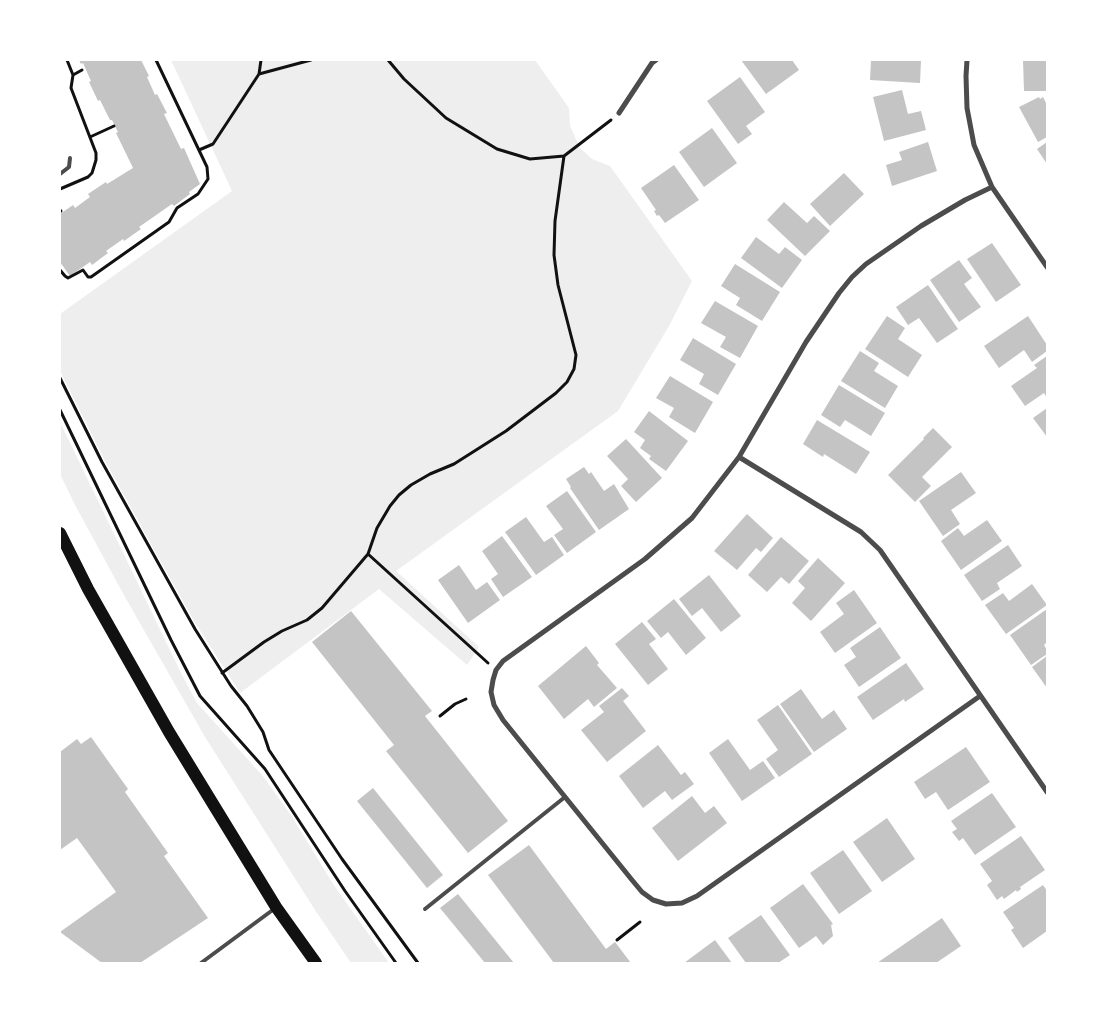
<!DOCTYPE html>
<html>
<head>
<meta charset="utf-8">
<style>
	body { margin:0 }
	#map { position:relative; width:1107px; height:1023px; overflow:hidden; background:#fff; font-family:Signika,sans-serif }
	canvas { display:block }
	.frame { position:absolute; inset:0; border:61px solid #fff; pointer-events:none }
</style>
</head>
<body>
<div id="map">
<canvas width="1107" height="1023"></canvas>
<div class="frame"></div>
</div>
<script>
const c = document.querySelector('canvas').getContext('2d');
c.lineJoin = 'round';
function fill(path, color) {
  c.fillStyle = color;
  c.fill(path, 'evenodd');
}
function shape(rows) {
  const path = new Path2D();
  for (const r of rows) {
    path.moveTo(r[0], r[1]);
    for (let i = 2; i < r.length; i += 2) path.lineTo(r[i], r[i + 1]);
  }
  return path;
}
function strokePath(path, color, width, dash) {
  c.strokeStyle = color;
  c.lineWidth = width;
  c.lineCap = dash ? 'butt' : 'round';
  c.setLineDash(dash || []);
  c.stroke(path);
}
fill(shape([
	[171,60,535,60,569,108,570,126,580,148,592,159,610,166,692,281,669,326,618,411,396,571,479,647,467,665,379,589,240,693,194,621,157,555,105,461,60,371,60,314,232,191],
	[60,422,182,675,197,703,262,775,291,815,333,884,389,963,351,963,315,910,205,737,125,597,75,505,60,474]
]), '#eee');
fill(shape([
	[79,60,141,60,149,76,147,77,155,95,157,94,167,113,164,114,181,149,184,148,200,184,189,192,190,194,174,206,172,204,139,227,141,229,124,241,123,239,106,251,108,253,92,265,90,262,70,276,60,262,60,214,73,205,75,208,90,197,88,194,106,182,107,184,133,168,116,133,118,132,112,120,110,120,100,100,98,101,89,82,91,81,83,63,81,64],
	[741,60,792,60,799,70,766,94],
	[871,60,921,60,920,83,870,80],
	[1023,60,1047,60,1046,91,1024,91],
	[740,77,765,112,746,126,752,134,738,144,707,101],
	[902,90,908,114,921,111,926,130,884,141,873,97],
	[1039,97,1040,99,1043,97,1047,105,1047,137,1038,142,1019,107],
	[712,128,737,163,704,187,679,152],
	[928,142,937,171,892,186,886,165,902,160,899,152],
	[1047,142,1047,164,1037,149],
	[674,165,699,200,665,223,659,215,657,216,654,211,656,210,641,188],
	[844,173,864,194,830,226,810,204],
	[784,202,807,223,814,216,830,231,805,256,767,220],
	[756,237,779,254,785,247,802,260,782,288,741,258],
	[992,243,1021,285,996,302,967,259],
	[959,260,972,278,964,284,981,307,959,322,930,280],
	[735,264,780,292,762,321,736,305,740,298,721,286],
	[928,285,958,329,937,343,919,318,908,325,896,307],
	[715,301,758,326,740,358,720,347,726,337,701,323],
	[887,316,905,328,898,339,922,355,908,377,865,349],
	[1028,316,1047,345,1047,351,1032,362,1024,350,999,368,984,346],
	[693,338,736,364,718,395,699,384,704,374,680,360],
	[860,351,879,363,874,371,898,386,885,408,841,381],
	[1047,356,1047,398,1044,393,1025,406,1011,386,1037,368,1034,365],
	[670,376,713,402,695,433,669,417,674,408,656,398],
	[839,385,885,413,871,436,845,420,840,427,821,415],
	[1047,408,1047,437,1033,418],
	[649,411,688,441,666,471,649,459,651,456,640,448,645,440,634,432],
	[817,420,870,452,856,474,824,454,823,457,803,444],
	[933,428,952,447,922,477,931,486,915,502,888,475,924,439,923,438],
	[626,439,662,478,636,502,621,486,628,479,607,456],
	[584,467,589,474,591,472,604,491,614,484,629,509,599,530,570,488,571,487,566,479],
	[961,472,976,493,951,510,960,524,943,536,919,501],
	[567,491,596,532,567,553,554,535,563,529,546,506],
	[747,514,773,538,761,552,756,548,737,570,714,551],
	[526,517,544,542,552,537,564,555,536,575,505,532],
	[987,520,1002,541,961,570,941,541,958,528,964,536],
	[502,536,532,577,503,597,491,579,498,574,482,551],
	[781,537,809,561,789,584,781,577,767,592,748,575],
	[1008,545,1022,566,997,583,1000,589,982,601,964,575],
	[818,558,845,583,811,621,792,603,805,588,798,581],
	[459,565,476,590,487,582,500,600,468,623,438,580],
	[709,575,741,616,721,632,702,608,692,616,679,599],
	[1032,584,1047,605,1006,634,985,605,1003,593,1009,601],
	[854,590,877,623,835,653,820,632,844,614,836,603],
	[674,599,706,638,686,655,668,632,661,638,647,621],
	[1047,609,1047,642,1044,645,1047,650,1047,654,1031,665,1010,635],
	[351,611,432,711,425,716,508,821,468,853,386,751,394,745,312,642],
	[642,622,656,639,649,644,668,669,648,685,615,644],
	[880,627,901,658,859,687,844,665,856,657,850,648],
	[586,646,599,663,597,665,617,688,594,707,588,699,564,719,538,686],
	[1047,656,1047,688,1032,667],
	[906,663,924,689,905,702,904,699,873,720,857,697],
	[622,688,629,696,623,701,646,731,607,762,581,730,604,712,599,706],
	[801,689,822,719,834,710,847,729,814,752,780,704],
	[778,705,812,754,779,777,766,759,778,750,757,720],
	[91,737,128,789,125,792,168,853,164,856,208,918,140,963,102,963,60,932,116,892,77,838,60,850,60,752,77,739,81,744],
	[728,739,750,770,763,761,775,778,742,801,709,753],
	[658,745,681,775,685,772,694,784,672,800,665,791,643,808,619,776],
	[966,747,990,782,948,810,936,792,925,799,914,782],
	[373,788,443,875,427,888,357,801],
	[992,793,1016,827,975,855,963,838,959,841,952,832,957,829,951,821],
	[692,796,705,813,714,806,727,823,678,861,652,828],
	[887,818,915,859,882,882,853,842],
	[1021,836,1045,870,1020,887,1021,889,1017,892,1016,890,1004,899,1002,896,997,900,987,885,992,881,980,864],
	[529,845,606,949,615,942,631,963,554,963,488,875],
	[843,850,872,891,839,914,810,873],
	[803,884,833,924,831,925,833,936,823,945,816,936,799,948,770,908],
	[1043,885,1047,891,1047,931,1023,948,1011,930,1014,928,1003,912],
	[458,894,514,963,485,963,440,908],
	[761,915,790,955,778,963,746,963,728,938],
	[942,918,961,946,936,963,877,963],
	[715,940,732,963,684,963]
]), '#c4c4c4');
strokePath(shape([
	[388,60,404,79,446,118,497,149,530,159,564,156,611,120],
	[259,74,261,60],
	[73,75,82,70],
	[90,137,114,126],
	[199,150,213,144,259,74,311,60],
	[60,189,88,177,92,173,96,160,96,153,71,88,73,75,67,60],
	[60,210,61,211],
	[60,270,65,276,68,278,83,270,88,277,91,277,169,222,177,208,198,194,208,179,207,167,156,60],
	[60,378,102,462,195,629,231,686,247,706,263,732,269,750,342,859,418,963],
	[60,410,171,640,200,696,265,769,345,891,396,963],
	[368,554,488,663],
	[222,673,264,642,282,631,307,620,322,608,368,554,377,528,390,506,399,495,411,485,430,474,454,464,506,431,556,393,567,382,574,369,576,355,558,285,554,255,555,221,564,156],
	[440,716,455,704,466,699],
	[617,940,640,922]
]), '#111', 3);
strokePath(shape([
	[60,174,69,167,70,158],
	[425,909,565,797],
	[201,963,274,909]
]), '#4c4c4c', 4);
strokePath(shape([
	[967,60,966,76,967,108,974,145,992,187,1047,267],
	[619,113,652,63,656,60],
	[739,457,861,532,880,550,1047,792],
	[980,696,697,896,682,903,666,904,653,900,642,892,632,880,503,720,494,705,491,692,493,680,496,670,503,661,645,559,692,518,739,457,806,342,839,293,852,277,866,264,921,226,965,200,992,187]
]), '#4c4c4c', 5);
strokePath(shape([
	[60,533,88,589,169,732,276,907,316,963]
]), '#111', 12);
</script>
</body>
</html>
